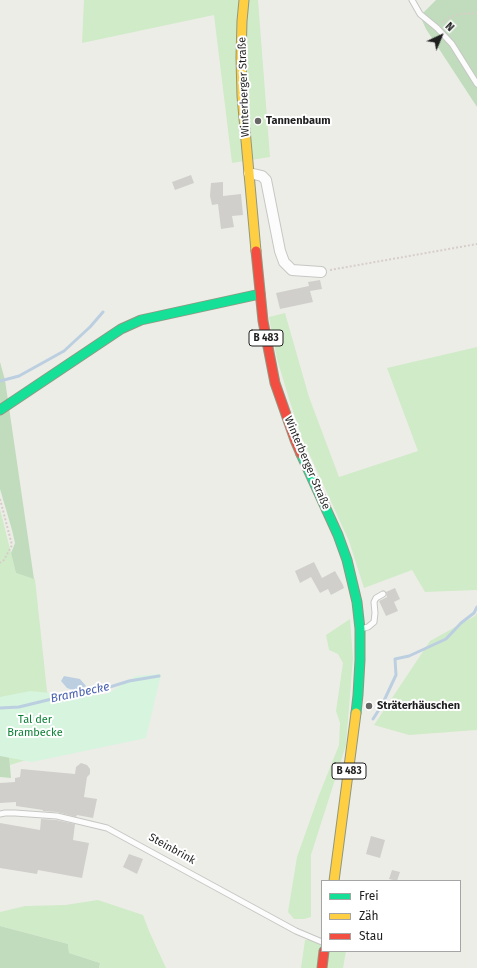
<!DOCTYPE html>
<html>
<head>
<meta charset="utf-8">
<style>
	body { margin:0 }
	#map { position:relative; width:477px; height:968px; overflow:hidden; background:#edede8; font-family:"Fira Sans",sans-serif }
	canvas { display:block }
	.legend { position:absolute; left:321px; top:880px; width:140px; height:72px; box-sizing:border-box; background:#fff; border:1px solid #a5a5a5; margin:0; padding:5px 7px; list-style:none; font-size:12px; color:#1f1f1f }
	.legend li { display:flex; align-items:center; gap:8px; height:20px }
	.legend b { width:20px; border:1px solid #a5a5a5 }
	.north { position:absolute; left:421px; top:16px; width:40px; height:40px; -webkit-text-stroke:3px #fff; paint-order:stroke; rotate:44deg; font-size:11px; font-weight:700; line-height:16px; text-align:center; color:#1f1f1f }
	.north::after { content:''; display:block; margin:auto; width:14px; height:18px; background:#1f1f1f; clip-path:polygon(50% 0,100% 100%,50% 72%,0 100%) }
</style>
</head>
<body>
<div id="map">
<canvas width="477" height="968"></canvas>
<ul class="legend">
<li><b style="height:5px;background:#16e098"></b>Frei</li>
<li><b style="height:5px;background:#ffcf43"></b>Zäh</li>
<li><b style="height:5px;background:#f24e42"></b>Stau</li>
</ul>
<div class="north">N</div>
</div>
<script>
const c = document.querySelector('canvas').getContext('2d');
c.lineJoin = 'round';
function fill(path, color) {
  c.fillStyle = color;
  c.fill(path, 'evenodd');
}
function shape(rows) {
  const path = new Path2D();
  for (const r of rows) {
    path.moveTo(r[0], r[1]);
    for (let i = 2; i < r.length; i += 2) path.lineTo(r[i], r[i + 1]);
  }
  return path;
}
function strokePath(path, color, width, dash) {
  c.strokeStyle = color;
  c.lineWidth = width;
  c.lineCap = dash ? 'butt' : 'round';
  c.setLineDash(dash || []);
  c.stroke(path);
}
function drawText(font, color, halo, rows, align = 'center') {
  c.font = font + ' "Fira Sans",sans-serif';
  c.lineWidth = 4;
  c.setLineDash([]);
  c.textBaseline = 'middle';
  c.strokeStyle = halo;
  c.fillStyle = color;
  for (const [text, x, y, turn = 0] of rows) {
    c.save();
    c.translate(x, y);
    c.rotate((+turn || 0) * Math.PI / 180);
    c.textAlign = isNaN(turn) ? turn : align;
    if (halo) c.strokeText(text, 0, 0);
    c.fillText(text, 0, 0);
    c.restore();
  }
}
fill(shape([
	[84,0,258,0,270,157,232,163,214,15,82,43],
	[285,313,309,397,339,477,418,451,387,368,477,347,477,590,425,592,412,570,364,588,349,541,302,438,289,399,277,359,269,317],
	[0,509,16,573,35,579,47,691,68,747,10,765,9,755,0,755],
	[477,613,477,730,409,735,374,725,430,641,475,616],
	[350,619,353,658,346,745,311,855,311,917,304,919,294,919,288,912,297,857,319,795,339,745,340,723,336,711,343,663,338,654,329,650,326,635],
	[98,900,143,915,149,931,166,968,99,968,100,963,69,953,68,944,0,926,0,912,25,906,65,905],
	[322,939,322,951,346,951,343,968,301,968,305,940]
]), '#d0ebc7');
fill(shape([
	[436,0,477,0,477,107,426,29,420,16],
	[0,362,5,380,34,579,16,573,11,553,15,543,12,530,0,489],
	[0,755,9,755,11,778,0,777],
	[0,926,68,944,69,953,100,963,99,968,0,968]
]), '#c0dcbd');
fill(shape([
	[161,674,146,738,32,762,0,756,0,697,30,691,81,696,107,694,136,676]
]), '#d6f4de');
fill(shape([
	[64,676,80,679,86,686,78,692,67,688,61,681]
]), '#bbcfe1');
strokePath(shape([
	[0,381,19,376,64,351,90,327,103,312],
	[0,708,19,707,64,696,94,692,129,681,159,676],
	[373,719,382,705,396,675,395,659,409,656,446,639,461,623,474,613,477,607]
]), '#bbcfe1', 3);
fill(shape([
	[191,175,194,183,175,190,172,182],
	[223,182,223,196,241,194,243,215,232,216,234,227,221,229,218,204,212,205,210,196,211,183],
	[320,280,322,289,310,291,313,302,280,309,276,293,309,286,308,282],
	[314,562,322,578,335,571,343,585,344,588,331,595,328,589,320,593,311,577,300,583,295,571],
	[395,588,400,599,394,602,398,611,386,616,379,601,387,597,386,592],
	[81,763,87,765,90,769,90,774,87,777,84,797,97,799,93,818,77,815,76,817,57,812,43,811,43,810,16,806,16,802,0,803,0,783,15,782,15,778,20,777,21,769,75,774,76,767],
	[41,819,56,820,75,824,73,840,89,843,82,878,38,870,37,874,0,868,0,823,40,830],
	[371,836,385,840,380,858,366,854],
	[129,854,143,859,137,874,123,867],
	[392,870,400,872,397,881,389,879]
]), '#d0cfcb');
const lane = shape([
	[412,0,420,14,437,28,452,44,477,84],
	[361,629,368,627,374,622,375,613,374,602,376,598,383,594],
	[0,814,5,813,15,813,57,816,107,828,296,931,322,942]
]);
const street = shape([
	[249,173,262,176,266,180,280,251,284,262,292,270,321,272]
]);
const fast = shape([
	[0,410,121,329,141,320,260,294],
	[301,454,338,535,347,560,357,602,360,629,360,660,358,695,356,713]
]);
const slow = shape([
	[244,0,242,21,241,58,242,96,256,251],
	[334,881,356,713]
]);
const jam = shape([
	[256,251,263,321,275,383,295,440,301,454],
	[322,968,324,951]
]);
strokePath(lane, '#c6c6c4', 7);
strokePath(street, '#c6c6c4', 12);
strokePath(fast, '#909880', 11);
strokePath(slow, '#909880', 11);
strokePath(jam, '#909880', 11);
strokePath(shape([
	[442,23,449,18,461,14,477,13],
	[330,270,477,244],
	[0,499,12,545,4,560,0,563]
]), '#d7cdc8', 2, [2, 2]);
strokePath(lane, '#fcfcfc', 5);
strokePath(street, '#fcfcfc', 10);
strokePath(fast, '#16e098', 9);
strokePath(slow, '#ffcf43', 9);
strokePath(jam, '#f24e42', 9);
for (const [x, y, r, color] of [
	[258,121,4,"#676765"],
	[369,706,4,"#676765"]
]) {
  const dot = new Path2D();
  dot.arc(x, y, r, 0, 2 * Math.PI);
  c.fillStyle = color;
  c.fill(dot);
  strokePath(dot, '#fff', 1.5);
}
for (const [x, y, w] of [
	[266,338,34],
	[349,771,34]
]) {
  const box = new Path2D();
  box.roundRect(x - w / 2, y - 8, w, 16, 3);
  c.fillStyle = '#fff';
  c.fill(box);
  strokePath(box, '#1f1f1f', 1);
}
drawText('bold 10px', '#1f1f1f', null, [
	["B 483",266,338],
	["B 483",349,771]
]);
drawText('11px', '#1f1f1f', '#fff', [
	["Winterberger Straße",244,87,-92],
	["Winterberger Straße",307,463,67],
	["Steinbrink",172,849,29]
]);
drawText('bold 11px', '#1f1f1f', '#fff', [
	["Tannenbaum",266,121],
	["Sträterhäuschen",377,706]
], 'left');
drawText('11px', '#0b7f34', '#fff', [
	["Tal der",35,720],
	["Brambecke",35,733]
]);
drawText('italic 12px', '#4b62b0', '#fff', [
	["Brambecke",80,693,-12]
]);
</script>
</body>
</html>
